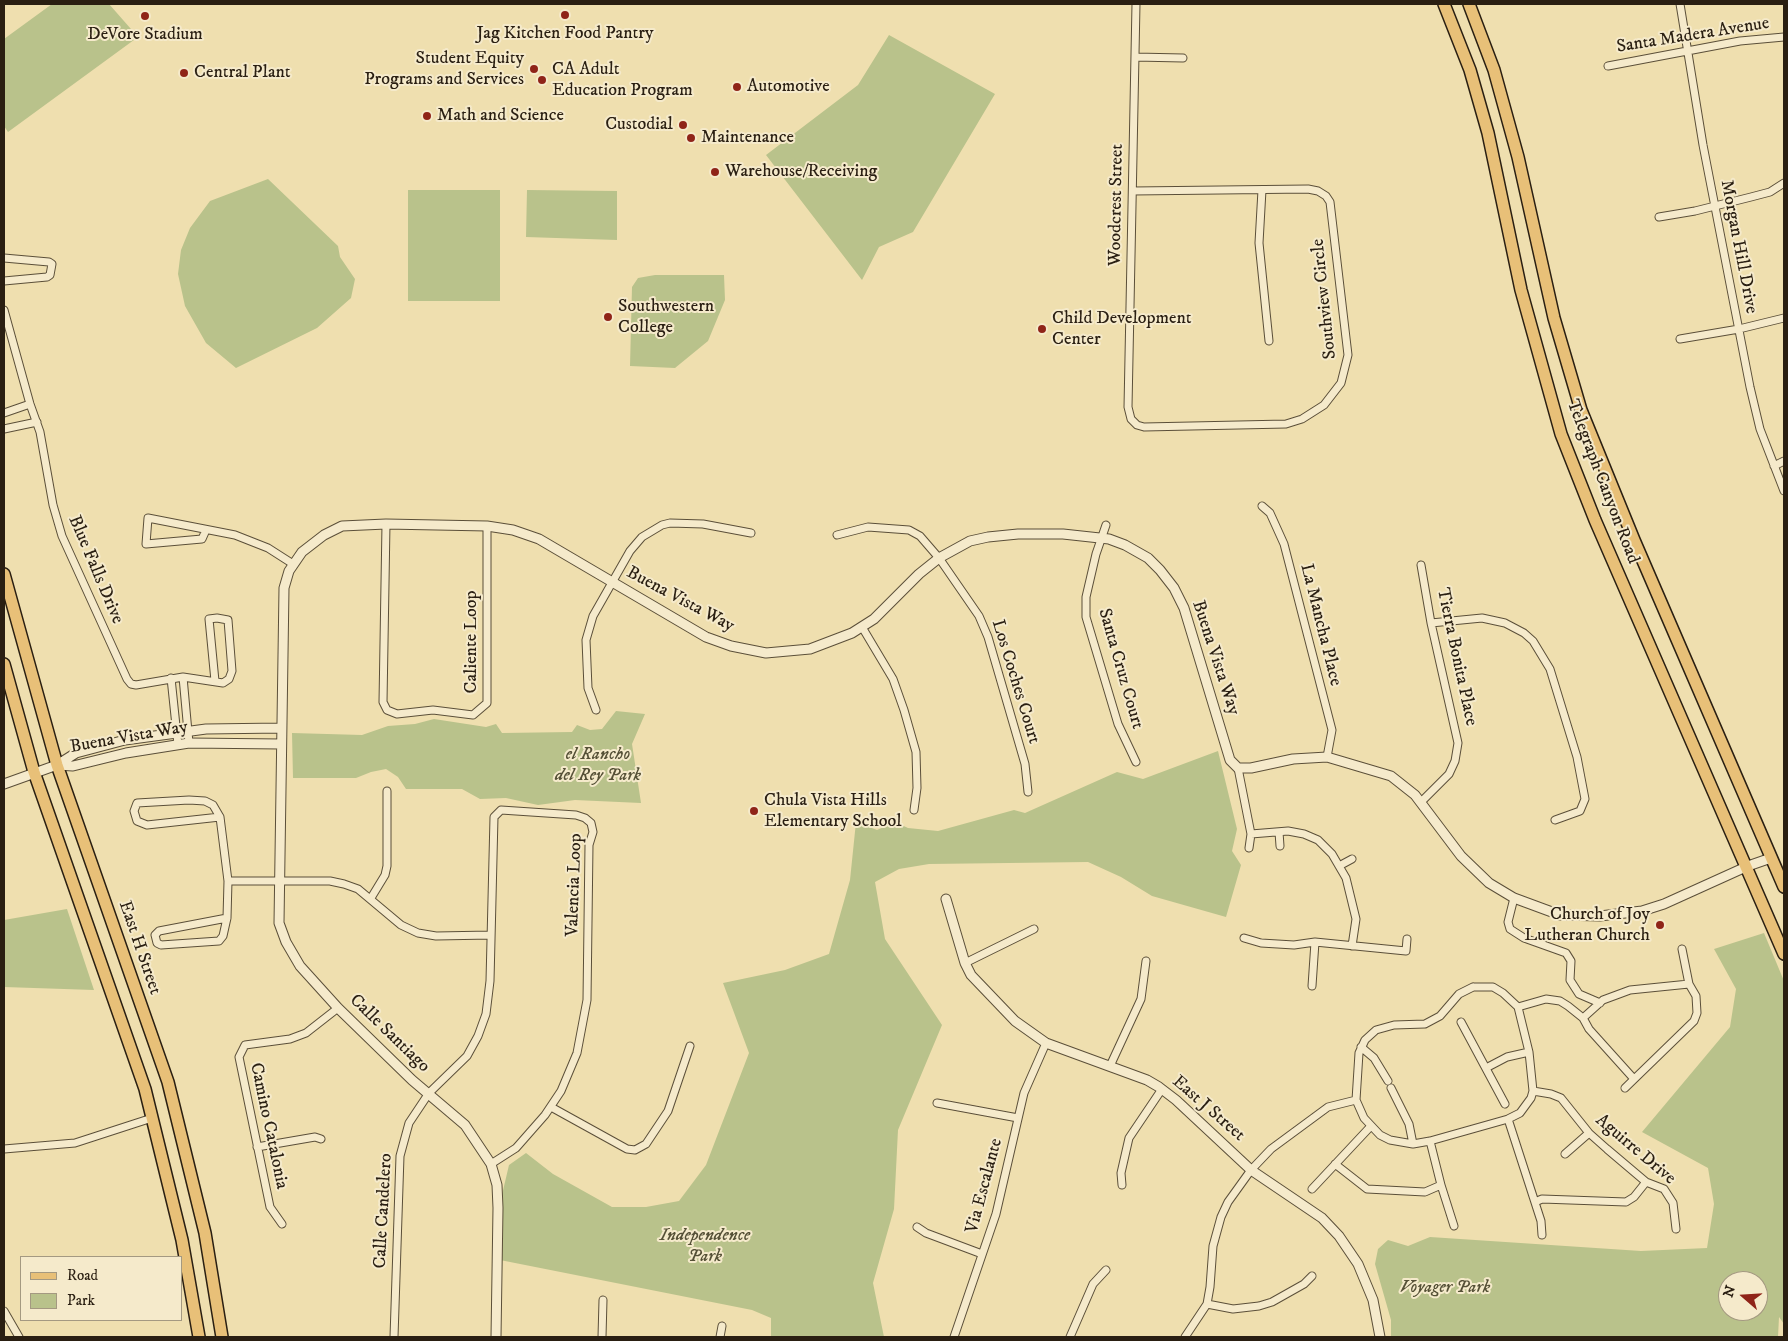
<!DOCTYPE html>
<html>
<head>
<meta charset="utf-8">
<style>
	body { margin:0 }
	#map { position:relative; width:1788px; height:1341px; overflow:hidden; background:#efdfaf; font-family:"IM FELL DW Pica",serif }
	canvas { display:block }
	.frame { position:absolute; inset:0; border:5px solid #2a1f12; pointer-events:none }
	.legend { position:absolute; left:20px; top:1256px; width:162px; height:65px; box-sizing:border-box; background:#f5eacb; border:1px solid #a49981; margin:0; padding:6px 9px; list-style:none; font-size:15px; color:#2a1f12 }
	.legend li { display:flex; align-items:center; gap:10px; height:25px }
	.legend b { width:25px; border:1px solid #a49981 }
	.north { position:absolute; left:1718px; top:1271px; width:50px; height:50px; box-sizing:border-box; background:#f5eacb; border:1px solid #a49981; border-radius:50%; rotate:289deg; font-size:14px; font-weight:700; line-height:20px; text-align:center; color:#2a1f12 }
	.north::after { content:''; display:block; margin:auto; width:18px; height:22px; background:#8f2418; clip-path:polygon(50% 0,100% 100%,50% 72%,0 100%) }
</style>
</head>
<body>
<div id="map">
<canvas width="1788" height="1341"></canvas>
<div class="frame"></div>
<ul class="legend">
<li><b style="height:6px;background:#e8c078"></b>Road</li>
<li><b style="height:14px;background:#b9c28b"></b>Park</li>
</ul>
<div class="north">N</div>
</div>
<script>
const c = document.querySelector('canvas').getContext('2d');
c.lineJoin = 'round';
function fill(path, color) {
  c.fillStyle = color;
  c.fill(path, 'evenodd');
}
function shape(rows) {
  const path = new Path2D();
  for (const r of rows) {
    path.moveTo(r[0], r[1]);
    for (let i = 2; i < r.length; i += 2) path.lineTo(r[i], r[i + 1]);
  }
  return path;
}
function strokePath(path, color, width, dash) {
  c.strokeStyle = color;
  c.lineWidth = width;
  c.lineCap = dash ? 'butt' : 'round';
  c.setLineDash(dash || []);
  c.stroke(path);
}
function drawText(font, color, halo, rows, align = 'center') {
  c.font = font + ' "IM FELL DW Pica",serif';
  c.lineWidth = 4;
  c.setLineDash([]);
  c.textBaseline = 'middle';
  c.strokeStyle = halo;
  c.fillStyle = color;
  for (const [text, x, y, turn = 0] of rows) {
    c.save();
    c.translate(x, y);
    c.rotate((+turn || 0) * Math.PI / 180);
    c.textAlign = isNaN(turn) ? turn : align;
    if (halo) c.strokeText(text, 0, 0);
    c.fillText(text, 0, 0);
    c.restore();
  }
}
fill(shape([
	[52,4,109,4,138,37,8,132,4,126,4,39],
	[889,35,995,94,913,232,879,247,862,280,766,155,858,85],
	[268,179,338,246,340,257,355,279,351,298,317,328,236,368,206,343,185,306,178,274,181,250,190,228,210,201],
	[408,190,500,190,500,301,408,301],
	[527,190,617,191,617,240,526,237],
	[655,275,724,275,725,300,708,341,675,368,630,366,632,287,638,278],
	[616,711,645,714,632,744,641,803,575,800,538,805,506,798,480,799,462,789,406,789,398,777,386,769,371,772,356,778,293,778,292,733,362,735,388,726,415,724,434,719,486,727,496,724,502,733,572,732,577,725,590,730,602,729],
	[1218,751,1237,829,1232,851,1241,865,1226,917,1152,896,1121,877,1088,862,929,864,899,869,875,882,885,939,942,1025,898,1130,894,1209,873,1283,884,1337,771,1337,771,1318,752,1310,500,1260,501,1199,509,1165,526,1153,553,1174,612,1207,646,1207,679,1201,706,1165,749,1053,723,983,785,970,829,954,850,880,856,822,877,830,895,822,908,828,938,831,1014,810,1025,813,1117,772,1143,779],
	[67,909,94,990,4,987,4,920],
	[1764,933,1784,981,1784,1324,1779,1317,1778,1337,1391,1337,1391,1320,1375,1264,1378,1249,1388,1240,1408,1246,1430,1237,1641,1251,1707,1248,1714,1204,1708,1168,1642,1132,1730,1027,1736,989,1714,949],
	[1728,1281,1758,1281,1758,1311,1728,1311]
]), '#b9c28b');
const minor = shape([
	[1680,4,1703,145,1750,387,1760,429,1784,491],
	[1135,57,1183,58],
	[1608,66,1740,41,1784,37],
	[1262,190,1259,243,1269,341],
	[1133,191,1308,189,1318,191,1326,196,1330,202,1348,355,1341,383,1324,405,1302,419,1286,424,1144,427,1137,425,1131,419,1128,407,1136,4],
	[1659,217,1695,211,1751,197,1770,192,1784,183],
	[4,258,49,262,52,264,50,275,47,277,4,281],
	[4,310,30,404,40,432,53,505,62,536,127,679,131,684,136,685,183,677,223,683,229,679,232,671,228,620,217,618,209,619,215,681],
	[1680,339,1739,329,1784,318],
	[4,413,30,404],
	[4,429,37,422],
	[1774,466,1784,461],
	[1262,506,1270,513,1284,544,1332,730,1327,757],
	[386,524,383,702,387,710,397,714,433,710,473,715,487,703,487,526],
	[1106,525,1096,554,1086,597,1086,617,1118,724,1136,762],
	[206,530,202,539,146,544,148,518,235,535,268,548,293,564],
	[837,535,868,527,909,530,920,536,939,558,979,616,988,637,1025,764,1028,792],
	[1431,623,1482,618,1505,623,1524,633,1533,641,1550,669,1577,757,1585,799,1580,811,1555,820],
	[862,627,893,679,904,710,916,752,917,788,914,810],
	[183,677,189,743],
	[171,678,178,745],
	[596,710,588,688,586,640,593,616,630,551,642,537,662,525,670,523,703,524,751,533],
	[1238,768,1251,834,1249,848],
	[1421,802,1449,774,1455,761,1458,743,1431,623,1421,565],
	[220,817,147,825,137,821,134,811,137,803,189,800,205,801,213,805,220,817,228,881,227,918,223,936,219,941,161,945,157,943,155,935,159,931,227,918],
	[1279,832,1280,846],
	[1251,834,1288,831,1304,834,1318,840,1332,854,1346,878,1356,919,1352,946],
	[1339,866,1352,859],
	[228,881,330,881,344,884,358,889,401,925,418,933,436,936,491,935],
	[371,898,385,875,387,866,387,791],
	[1514,898,1508,922,1510,929,1524,938,1566,953,1571,961,1570,980,1579,994,1600,1003],
	[1244,938,1261,943,1294,945,1315,942,1406,951,1407,939],
	[965,963,1034,929],
	[1312,986,1315,942],
	[1473,987,1493,987,1503,993,1518,1007,1529,1052,1533,1091,1531,1098,1520,1113,1508,1119,1430,1141,1413,1144,1390,1140,1380,1135,1364,1118,1356,1100,1359,1053,1365,1040,1376,1030,1394,1025,1425,1024,1440,1016,1459,994,1473,987],
	[1518,1007,1546,999,1560,1001,1568,1006,1583,1018,1589,1029,1634,1079],
	[1583,1018,1603,1000,1630,990,1689,984],
	[1461,1022,1505,1104],
	[1361,1047,1374,1058,1388,1081],
	[1110,1066,1141,999,1146,961],
	[1486,1068,1507,1057,1529,1052],
	[1391,1088,1409,1124,1413,1144],
	[1625,1088,1694,1021,1697,1013,1696,996,1689,984,1682,949],
	[1533,1091,1551,1094,1561,1098,1589,1133,1607,1149,1646,1182,1664,1189,1673,1203,1676,1229],
	[937,1103,1018,1118],
	[551,1107,627,1149,635,1150,646,1144,668,1111,690,1046],
	[1508,1119,1541,1221,1542,1235],
	[1430,1141,1441,1185,1454,1226],
	[257,1147,315,1137,321,1139],
	[4,1149,75,1143,152,1118],
	[1565,1154,1589,1133],
	[1335,1164,1367,1189,1425,1192,1441,1185],
	[1122,1185,1121,1173,1129,1138,1162,1089],
	[1312,1189,1371,1126],
	[1535,1202,1542,1199,1626,1202,1634,1197,1646,1182],
	[282,1224,270,1207,239,1057,245,1045,290,1039,306,1033,338,1008],
	[917,1227,926,1233,982,1254],
	[1207,1304,1233,1309,1259,1306,1272,1302,1304,1284,1312,1276],
	[4,1311,19,1337],
	[394,1337,400,1156,409,1123,429,1093,467,1056,478,1036,486,1014,490,981,494,817,501,810,576,815,585,818,591,823,593,832,589,845,587,1000,577,1053,561,1091,545,1115,516,1148,491,1164],
	[602,1337,603,1300],
	[720,1337,722,1326],
	[954,1337,996,1214,1024,1093,1046,1043],
	[1070,1337,1093,1284,1106,1270],
	[1185,1337,1207,1304,1210,1287,1213,1246,1221,1217,1228,1202,1251,1170,1271,1149,1328,1107,1356,1100]
]);
const tertiary = shape([
	[57,765,76,753,125,740,206,729,281,728],
	[4,784,57,765,73,766,126,753,189,743,281,744],
	[946,899,965,963,971,975,1015,1021,1046,1043,1147,1080,1159,1087,1176,1100,1251,1170,1322,1218,1339,1236,1358,1264,1373,1300,1380,1337],
	[496,1337,498,1208,497,1185,491,1164,465,1125,412,1080,338,1008,300,966,286,942,279,923,284,588,289,571,302,552,324,535,342,526,386,524,487,526,513,530,539,539,706,637,731,646,766,653,810,649,852,633,874,619,919,574,939,558,970,541,988,537,1018,534,1063,534,1109,539,1125,545,1148,558,1160,570,1174,588,1184,608,1230,760,1238,768,1251,768,1293,759,1327,757,1391,776,1415,795,1461,856,1489,883,1514,898,1560,915,1600,916,1642,911,1664,904,1748,866,1771,858]
]);
const primary = shape([
	[1444,4,1470,70,1488,133,1521,290,1561,434,1595,520,1784,954],
	[1469,4,1494,70,1518,157,1554,318,1581,410,1634,540,1784,887],
	[4,574,57,765,168,1082,205,1233,222,1337],
	[4,664,34,772,145,1089,182,1240,199,1337]
]);
strokePath(minor, '#5b4f39', 9);
strokePath(tertiary, '#5b4f39', 11);
strokePath(primary, '#2a1f12', 14);
strokePath(minor, '#f5eacb', 7);
strokePath(tertiary, '#f5eacb', 9);
strokePath(primary, '#e8c078', 11);
for (const [x, y, r, color] of [
	[565,15,5,"#8f2418"],
	[145,16,5,"#8f2418"],
	[534,69,5,"#8f2418"],
	[184,73,5,"#8f2418"],
	[542,80,5,"#8f2418"],
	[737,87,5,"#8f2418"],
	[427,116,5,"#8f2418"],
	[683,125,5,"#8f2418"],
	[691,138,5,"#8f2418"],
	[715,172,5,"#8f2418"],
	[608,317,5,"#8f2418"],
	[1042,329,5,"#8f2418"],
	[754,811,5,"#8f2418"],
	[1660,925,5,"#8f2418"]
]) {
  const dot = new Path2D();
  dot.arc(x, y, r, 0, 2 * Math.PI);
  c.fillStyle = color;
  c.fill(dot);
  strokePath(dot, '#f5eacb', 2);
}
drawText('18px', '#2a1f12', '#f5eacb', [
	["Jag Kitchen Food Pantry",565,34,"center"],
	["DeVore Stadium",145,35,"center"],
	["Student Equity",524,59,"right"],
	["Programs and Services",524,80,"right"],
	["CA Adult",552,70],
	["Education Program",552,91],
	["Central Plant",194,73],
	["Automotive",747,87],
	["Math and Science",437,116],
	["Custodial",673,125,"right"],
	["Maintenance",701,138],
	["Warehouse/Receiving",725,172],
	["Southwestern",618,307],
	["College",618,328],
	["Child Development",1052,319],
	["Center",1052,340],
	["Chula Vista Hills",764,801],
	["Elementary School",764,822],
	["Church of Joy",1650,915,"right"],
	["Lutheran Church",1650,936,"right"]
], 'left');
drawText('18px', '#2a1f12', '#f5eacb', [
	["Santa Madera Avenue",1693,36,-9],
	["Woodcrest Street",1117,205,-89],
	["Morgan Hill Drive",1738,247,79],
	["Southview Circle",1325,299,-96],
	["Telegraph Canyon Road",1602,482,69],
	["Blue Falls Drive",95,570,67],
	["Buena Vista Way",680,600,28],
	["La Mancha Place",1320,625,76],
	["Caliente Loop",472,642,-90],
	["Tierra Bonita Place",1456,657,78],
	["Buena Vista Way",1215,658,72],
	["Santa Cruz Court",1120,669,74],
	["Los Coches Court",1015,682,73],
	["Buena Vista Way",129,738,-10],
	["Valencia Loop",575,885,-88],
	["East H Street",139,948,71],
	["Calle Santiago",389,1034,44],
	["East J Street",1208,1109,41],
	["Camino Catalonia",268,1126,78],
	["Aguirre Drive",1635,1150,40],
	["Via Escalante",985,1186,-75],
	["Calle Candelero",384,1211,-87]
]);
drawText('italic 18px', '#555036', '#f5eacb', [
	["el Rancho",598,755],
	["del Rey Park",598,776],
	["Independence",705,1236],
	["Park",705,1257],
	["Voyager Park",1445,1288]
]);
</script>
</body>
</html>
